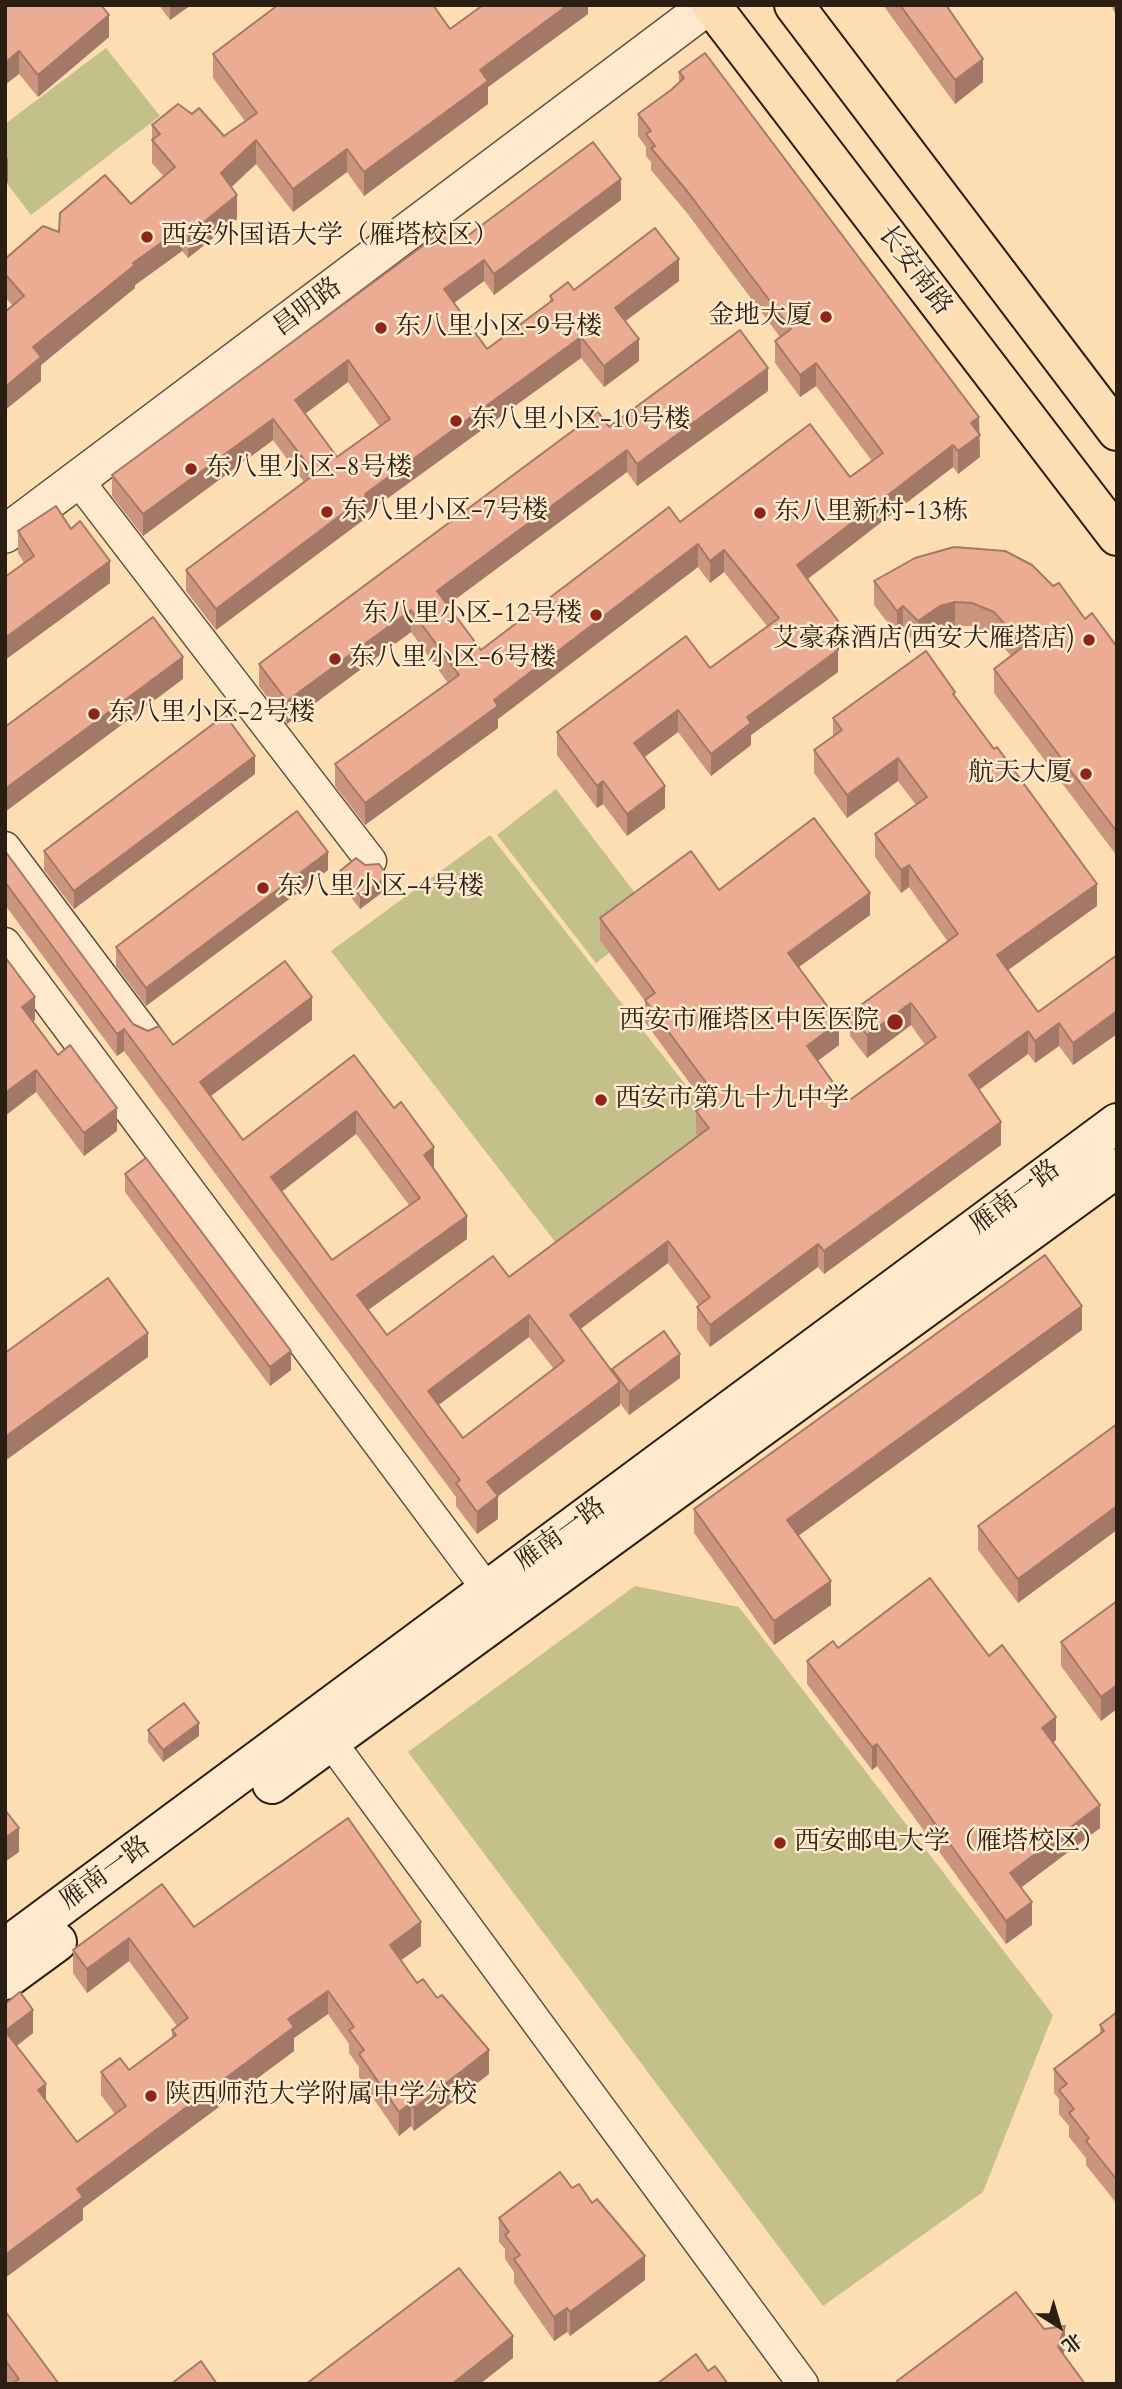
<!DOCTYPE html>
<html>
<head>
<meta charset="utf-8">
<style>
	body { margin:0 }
	#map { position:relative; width:1122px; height:2389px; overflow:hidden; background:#fdddb2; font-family:Cardo,"Noto Serif SC",serif }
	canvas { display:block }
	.frame { position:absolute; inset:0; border:7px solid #2b1f14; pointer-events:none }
	.north { position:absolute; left:1024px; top:2291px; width:70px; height:70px; -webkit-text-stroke:5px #fee9cd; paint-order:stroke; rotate:143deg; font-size:19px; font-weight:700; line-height:28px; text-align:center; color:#2b1f14 }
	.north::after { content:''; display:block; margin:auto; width:24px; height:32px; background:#2b1f14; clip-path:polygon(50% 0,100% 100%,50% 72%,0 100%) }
</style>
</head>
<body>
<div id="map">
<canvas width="1122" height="2389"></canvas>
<div class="frame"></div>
<div class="north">北</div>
</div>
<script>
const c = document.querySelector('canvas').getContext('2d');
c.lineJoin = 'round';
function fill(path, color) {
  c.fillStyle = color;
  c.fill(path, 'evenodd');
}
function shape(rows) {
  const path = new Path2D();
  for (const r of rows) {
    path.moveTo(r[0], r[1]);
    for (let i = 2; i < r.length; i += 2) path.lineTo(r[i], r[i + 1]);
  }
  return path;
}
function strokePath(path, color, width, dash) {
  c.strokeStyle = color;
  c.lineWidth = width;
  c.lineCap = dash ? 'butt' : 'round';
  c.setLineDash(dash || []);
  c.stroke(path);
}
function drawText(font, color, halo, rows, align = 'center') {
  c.font = font + ' Cardo,"Noto Serif SC",serif';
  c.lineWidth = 5;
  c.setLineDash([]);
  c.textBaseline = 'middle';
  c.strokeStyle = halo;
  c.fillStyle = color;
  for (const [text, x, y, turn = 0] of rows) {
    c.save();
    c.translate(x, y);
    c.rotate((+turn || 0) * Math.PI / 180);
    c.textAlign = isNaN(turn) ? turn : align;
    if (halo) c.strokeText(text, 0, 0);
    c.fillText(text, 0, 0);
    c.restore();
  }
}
fill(shape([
	[106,48,160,116,31,215,5,181,5,124],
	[556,789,654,918,596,963,497,835],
	[490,835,717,1125,556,1243,331,951],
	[635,1586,739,1607,1053,2015,983,2192,823,2306,408,1752]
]), '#c3c08a');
const minor = shape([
	[78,480,371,861],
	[5,847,147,1036],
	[5,943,501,1608],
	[331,1742,803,2384]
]);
const tertiary = shape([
	[5,534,709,5]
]);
const secondary = shape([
	[272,1784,1117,1168],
	[5,1948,1117,1123],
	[5,1980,57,1942]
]);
const primary = shape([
	[711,5,1117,536],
	[794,5,1117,431]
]);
strokePath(minor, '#604e3c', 33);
strokePath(tertiary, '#604e3c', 40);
strokePath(secondary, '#2b1f14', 42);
strokePath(primary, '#2b1f14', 42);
strokePath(minor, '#fee9cd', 30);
strokePath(tertiary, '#fee9cd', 37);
strokePath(secondary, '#fee9cd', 38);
strokePath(primary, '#fdddb2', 38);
fill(shape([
	[5,5,109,37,38,97,19,74],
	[159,5,191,5,170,20],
	[588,5,588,14,488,87,488,104,364,196,347,172,293,212,256,164,231,187,237,219,188,258,182,251,135,285,135,288,41,365,41,381,5,410,5,312,13,306,5,297,5,259,59,232,131,204,164,177,152,163,152,125,192,114,224,136,245,121,213,78,213,54,450,29],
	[883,5,946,5,983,82,955,104],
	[1112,5,1117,5,1117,18,1112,7],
	[679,72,979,433,980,457,958,474,953,467,808,579,841,648,838,650,838,672,751,735,751,745,711,776,678,732,644,757,665,808,627,836,603,804,597,808,557,755,557,732,710,668,767,626,724,572,710,583,698,567,498,719,498,728,365,825,335,786,335,764,448,683,411,632,287,724,259,686,259,664,609,427,768,391,637,486,627,472,447,605,481,650,680,522,850,477,872,461,816,386,800,397,775,363,775,341,780,337,687,213,651,170,651,162,646,156,646,147,638,136,638,114,671,90,679,82],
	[621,200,494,295,484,281,454,303,487,349,550,303,550,296,574,290,679,281,625,321,639,361,604,387,581,358,366,514,366,518,216,630,186,591,186,570,304,482,273,440,143,536,112,496,112,475,466,237],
	[348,382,380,427,337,457,305,414],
	[71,529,110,583,5,660,5,577,24,563,18,553,18,531],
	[874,581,1085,619,1117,647,1117,856,994,693,994,669,1011,656,994,636,972,626,955,626,940,630,918,645,903,630,897,635,874,605],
	[955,697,1097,906,1008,970,1038,1012,1117,955,1117,1034,1073,1065,1059,1046,1035,1063,1028,1054,979,1090,1001,1145,824,1274,818,1267,710,1347,697,1329,697,1307,699,1305,668,1263,580,1329,612,1372,612,1369,680,1378,629,1415,620,1403,620,1405,498,1496,498,1519,477,1534,456,1506,456,1497,124,1051,117,1056,5,905,5,851,133,1024,173,1045,312,1020,211,1096,243,1140,354,1055,434,1170,467,1239,368,1310,387,1335,509,1277,698,1136,696,1133,696,1111,705,1104,645,1022,645,1001,600,940,600,918,719,890,870,915,799,967,839,1045,817,1061,847,1102,925,1045,911,1025,867,1058,850,1036,850,1013,948,942,909,887,901,893,875,857,875,834,916,805,898,781,847,818,814,773,814,750,833,737,833,718],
	[356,1134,409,1205,332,1260,281,1191],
	[529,1337,554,1369,463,1438,438,1405],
	[255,774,74,909,44,870,44,851],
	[365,865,388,888,360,909,340,883,340,871],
	[328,870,146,1006,116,966,116,947],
	[5,957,35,1020,33,1022,117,1131,84,1156,36,1092],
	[125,1174,291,1370,270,1386,125,1192],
	[1082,1330,798,1536,831,1605,774,1645,694,1533,694,1509],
	[1117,1424,1018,1603,978,1550,978,1526],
	[1117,1601,1101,1721,1061,1666,1061,1642],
	[838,1648,989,1656,1056,1740,1053,1742,1100,1828,1021,1887,1032,1925,1006,1944,877,1766,872,1770,807,1684,807,1661],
	[148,1730,199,1736,163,1762,148,1742],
	[162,1884,194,1927,421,1946,401,1960,417,1983,489,2074,414,2131,411,2126,399,2136,359,2077,359,2067,349,2053,349,2044,328,2014,294,2038,294,2051,83,2208,83,2220,5,2278,5,2004,33,2033,17,2046,46,2100,77,2142,115,2114,101,2095,101,2072,129,2070,172,2038,172,2030,177,2026,129,1961,87,1993,73,1973,73,1950],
	[1117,2012,1117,2204,1086,2165,1086,2158,1069,2137,1069,2126,1059,2114,1059,2099,1054,2093,1054,2069,1100,2034,1100,2025],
	[572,2188,645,2280,570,2336,567,2332,554,2341,514,2283,514,2272,505,2259,505,2249,499,2242,499,2218],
	[5,2311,59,2384,5,2383]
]), '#ca947e');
fill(shape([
	[170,5,191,5,170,20],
	[568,5,588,5,588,14,488,87,488,104,364,196,364,172,480,70],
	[109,15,109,37,38,97,38,75],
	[19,51,19,74,5,85,5,63],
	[983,59,983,82,955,104,955,80],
	[256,140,256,164,221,197,221,173],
	[347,149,347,172,293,212,293,189],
	[8,158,8,182,5,184,5,160],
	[621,179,621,200,494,295,494,274],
	[237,195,237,219,188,258,188,235],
	[182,228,182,251,135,285,135,288,41,365,41,381,5,410,5,387,33,347,133,263],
	[679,259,679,281,615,329,615,308],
	[484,260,484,281,444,310,444,289],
	[581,337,581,358,366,514,366,518,216,630,216,609,365,494],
	[639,339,639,361,604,387,604,366],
	[348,360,348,382,295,421,295,400],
	[816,363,816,386,800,397,800,375],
	[768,368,768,391,637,486,637,464],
	[979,417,980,457,958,474,958,451,971,423],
	[273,419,273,440,143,536,143,514],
	[953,445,953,467,797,587,797,565],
	[627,450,627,472,437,613,437,591],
	[698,544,698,567,498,719,498,728,365,825,365,803,494,700],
	[724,550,724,572,710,583,710,561],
	[110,561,110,583,5,660,5,638],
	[955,602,955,626,940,630,918,645,918,621,940,606],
	[903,606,903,630,897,635,897,611],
	[411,610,411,632,287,724,287,701],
	[841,625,841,648,827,657,827,635],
	[838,650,838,672,751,735,751,745,711,776,711,754,747,717],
	[183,657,183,679,5,812,5,789],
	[678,710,678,732,634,765,634,743],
	[255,756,255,774,74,909,74,891],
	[898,758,898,781,847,818,847,795],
	[603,781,603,804,597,808,597,786],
	[665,786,665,808,627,836,627,814],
	[328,852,328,870,146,1006,146,988],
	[909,865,909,887,901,893,901,870],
	[388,876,388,888,360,909,360,896],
	[1097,884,1097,906,997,978,997,955],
	[870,893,870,915,788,975,788,953],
	[35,997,35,1020,22,1030,22,1007],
	[312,997,312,1020,200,1104,200,1082],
	[911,1003,911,1025,867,1058,867,1035],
	[1117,1011,1117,1034,1073,1065,1073,1043],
	[839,1022,839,1045,807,1069,807,1046],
	[1059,1023,1059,1046,1035,1063,1035,1041],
	[124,1029,124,1051,117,1056,117,1034],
	[1028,1031,1028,1054,969,1097,969,1075],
	[36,1070,36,1092,5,1116,5,1093],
	[117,1108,117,1131,84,1156,84,1133],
	[356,1111,356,1134,271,1200,271,1177],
	[1001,1122,1001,1145,824,1274,824,1251],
	[434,1147,434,1169,424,1155],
	[467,1216,467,1239,357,1318,357,1295],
	[668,1241,668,1263,570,1337,570,1315],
	[818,1244,818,1267,710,1347,710,1325],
	[1082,1306,1082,1330,787,1544,787,1520],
	[529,1315,529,1337,428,1413,428,1391],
	[148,1333,148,1357,5,1461,5,1437],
	[291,1351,291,1370,270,1386,270,1367],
	[680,1354,680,1378,629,1415,629,1392],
	[620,1382,620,1405,497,1497,498,1496,498,1519,477,1534,477,1512,487,1482],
	[1117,1506,1117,1530,1018,1603,1018,1579],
	[831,1581,831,1605,774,1645,774,1621],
	[1117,1685,1117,1709,1101,1721,1101,1697],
	[1056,1717,1056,1740,1042,1751,1042,1728],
	[199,1723,199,1736,163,1762,163,1750],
	[877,1744,877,1766,872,1770,872,1747],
	[1100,1805,1100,1828,1010,1896,1010,1873],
	[19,1828,19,1852,5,1862,5,1838],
	[1032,1902,1032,1925,1006,1944,1006,1921],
	[421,1922,421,1946,390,1968,390,1945],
	[129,1938,129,1961,87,1993,87,1969],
	[328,1991,328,2014,294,2038,294,2051,83,2208,83,2220,5,2278,5,2255,77,2189,288,2019],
	[33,2010,33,2033,5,2054,5,2031],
	[489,2050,489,2074,414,2131,414,2108],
	[46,2084,46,2107,38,2090],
	[411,2103,411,2126,399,2136,399,2112],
	[645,2256,645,2280,570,2336,570,2312],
	[567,2308,567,2332,554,2341,554,2317],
	[1065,2326,1065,2349,1058,2370,1058,2347],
	[513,2336,513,2358,480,2384,452,2384]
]), '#a47867');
const building = shape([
	[5,5,101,5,109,15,38,75,19,51,5,63,5,5],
	[278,5,433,5,450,29,483,5,568,5,480,70,488,81,364,172,347,149,293,189,256,140,221,173,237,195,188,235,182,228,133,263,135,265,33,347,41,357,5,387,5,312,24,296,5,274,5,259,43,226,59,232,60,213,105,175,131,204,175,167,152,140,160,134,152,125,178,104,192,114,199,108,224,136,257,113,213,54,278,5],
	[900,5,946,5,983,59,955,80,900,5],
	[705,53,979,417,971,423,980,435,958,451,953,445,797,565,841,625,827,635,838,650,747,717,751,723,711,754,678,710,634,743,665,786,627,814,603,781,597,786,557,732,686,636,710,668,779,618,724,550,710,561,698,544,494,700,498,706,365,803,335,764,459,675,411,610,287,701,259,664,598,412,609,427,740,330,768,368,637,464,627,450,437,591,481,650,669,507,680,522,810,424,850,477,883,453,816,363,800,375,775,341,791,329,687,191,651,148,655,146,646,134,651,131,638,114,671,90,684,78,679,72,705,53],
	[593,142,621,179,494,274,484,260,444,289,487,349,553,300,550,296,568,282,574,290,655,228,679,259,615,308,639,339,604,366,581,337,365,494,366,496,216,609,186,570,315,474,273,419,143,514,112,475,455,222,466,237,593,142],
	[348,360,390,419,337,457,295,400,348,360],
	[56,506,71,529,80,521,110,561,5,638,5,577,34,556,18,531,56,506],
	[954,547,1005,551,1032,565,1053,586,1059,583,1085,619,1092,613,1117,647,1117,832,994,669,1024,646,994,612,972,603,955,602,940,606,918,621,903,606,897,611,874,581,915,558,954,547],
	[153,617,183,657,5,789,5,727,153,617],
	[926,651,955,692,953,694,994,749,997,747,1097,884,997,955,1038,1012,1117,955,1117,1011,1073,1043,1059,1023,1035,1041,1028,1031,969,1075,1001,1122,824,1251,818,1244,710,1325,697,1307,710,1297,668,1241,570,1315,620,1382,487,1482,498,1496,477,1512,456,1483,460,1480,124,1029,117,1034,5,882,5,851,133,1024,148,1031,159,1026,173,1045,285,961,312,997,200,1082,243,1140,354,1055,394,1108,401,1102,434,1147,424,1155,467,1216,357,1295,387,1335,493,1256,509,1277,709,1128,696,1111,716,1096,645,1000,655,993,600,918,691,851,719,890,814,818,870,893,788,953,839,1022,807,1046,847,1102,936,1037,911,1003,867,1035,850,1013,958,934,909,865,901,870,875,834,927,797,898,758,847,795,814,750,842,730,833,718,926,651],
	[356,1111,420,1198,332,1260,271,1177,356,1111],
	[529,1315,564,1361,463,1438,428,1391,529,1315],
	[225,715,255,756,74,891,44,851,225,715],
	[297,811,328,852,146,988,116,947,297,811],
	[356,858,365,865,379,864,388,876,360,896,340,871,356,858],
	[5,957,35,997,22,1007,58,1055,70,1045,117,1108,84,1133,36,1070,5,1093,5,957],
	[146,1158,291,1351,270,1367,125,1174,146,1158],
	[1045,1255,1082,1306,787,1520,831,1581,774,1621,694,1509,1045,1255],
	[108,1278,148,1333,5,1437,5,1353,108,1278],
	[664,1331,680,1354,629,1392,612,1369,664,1331],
	[1117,1424,1117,1506,1018,1579,978,1526,1117,1424],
	[930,1578,989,1656,1002,1645,1056,1717,1042,1728,1100,1805,1010,1873,1032,1902,1006,1921,877,1744,872,1747,807,1661,833,1641,838,1648,930,1578],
	[1117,1601,1117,1685,1101,1697,1061,1642,1117,1601],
	[184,1703,199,1723,163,1750,148,1730,184,1703],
	[5,1810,19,1828,5,1838,5,1810],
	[348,1818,421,1922,390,1945,417,1983,423,1979,437,1998,442,1995,489,2050,414,2108,411,2103,399,2112,359,2054,364,2050,349,2030,354,2027,328,1991,288,2019,294,2027,77,2189,83,2197,5,2255,5,2004,20,1992,33,2010,5,2031,46,2084,38,2090,77,2142,126,2106,101,2072,120,2058,129,2070,176,2035,172,2030,188,2018,129,1938,87,1969,73,1950,162,1884,194,1927,348,1818],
	[1117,2012,1117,2180,1086,2141,1089,2138,1069,2113,1074,2109,1059,2090,1067,2084,1054,2069,1104,2031,1100,2025,1117,2012],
	[560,2172,572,2188,579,2184,592,2203,597,2199,645,2256,570,2312,567,2308,554,2317,514,2259,520,2255,505,2235,509,2232,499,2218,560,2172],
	[459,2268,513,2336,452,2384,306,2384,459,2268],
	[1016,2292,1044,2329,1065,2326,1058,2347,1085,2384,899,2384,897,2381,1016,2292],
	[5,2311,59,2384,12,2384,19,2379,5,2360,5,2311],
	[696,2354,708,2371,715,2366,728,2384,657,2384,696,2354],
	[201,2361,217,2384,171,2384,201,2361]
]);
fill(building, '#ebac93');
strokePath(building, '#a47867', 2);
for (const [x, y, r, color] of [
	[147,237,7,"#8f2418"],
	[826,317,7,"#8f2418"],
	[381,328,7,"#8f2418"],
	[456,421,7,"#8f2418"],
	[191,469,7,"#8f2418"],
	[327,512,7,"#8f2418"],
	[760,513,7,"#8f2418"],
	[596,615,7,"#8f2418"],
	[1089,640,7,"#8f2418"],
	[335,659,7,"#8f2418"],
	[94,714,7,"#8f2418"],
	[1086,774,7,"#8f2418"],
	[263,888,7,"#8f2418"],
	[895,1022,9,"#8f2418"],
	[601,1100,7,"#8f2418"],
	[780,1843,7,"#8f2418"],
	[151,2096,7,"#8f2418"]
]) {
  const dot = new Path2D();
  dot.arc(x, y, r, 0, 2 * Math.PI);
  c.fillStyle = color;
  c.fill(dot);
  strokePath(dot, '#fee9cd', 2.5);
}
drawText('26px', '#2b1f14', '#fee9cd', [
	["西安外国语大学（雁塔校区）",161,237],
	["金地大厦",812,317,"right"],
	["东八里小区-9号楼",395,328],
	["东八里小区-10号楼",470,421],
	["东八里小区-8号楼",205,469],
	["东八里小区-7号楼",341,512],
	["东八里新村-13栋",774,513],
	["东八里小区-12号楼",582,615,"right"],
	["艾豪森酒店(西安大雁塔店)",1075,640,"right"],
	["东八里小区-6号楼",349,659],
	["东八里小区-2号楼",108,714],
	["航天大厦",1072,774,"right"],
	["东八里小区-4号楼",277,888],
	["西安市雁塔区中医医院",879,1022,"right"],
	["西安市第九十九中学",615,1100],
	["西安邮电大学（雁塔校区）",794,1843],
	["陕西师范大学附属中学分校",165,2096]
], 'left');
drawText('26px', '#2b1f14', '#fee9cd', [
	["长安南路",914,271,53],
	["昌明路",308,308,-37],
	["雁南一路",1016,1198,-37],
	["雁南一路",561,1535,-36],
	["雁南一路",106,1874,-36]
]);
</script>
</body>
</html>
